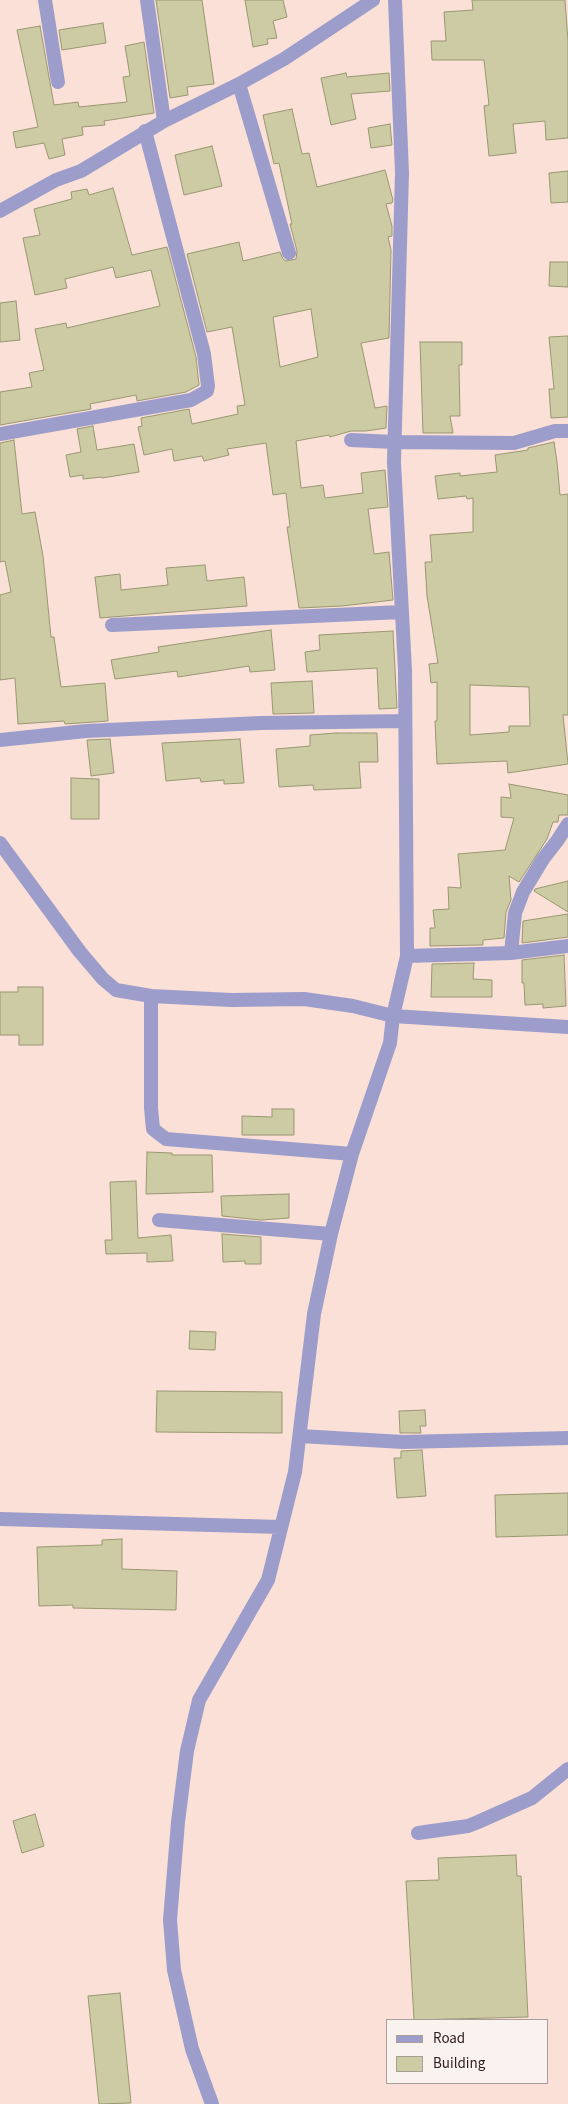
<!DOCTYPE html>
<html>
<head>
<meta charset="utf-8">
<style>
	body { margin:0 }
	#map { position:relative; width:568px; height:2104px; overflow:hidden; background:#fae0d6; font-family:"Source Sans 3",sans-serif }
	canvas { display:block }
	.legend { position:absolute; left:386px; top:2019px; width:162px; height:65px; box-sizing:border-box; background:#faf2ee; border:1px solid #a89d98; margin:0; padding:6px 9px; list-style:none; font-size:15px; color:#2d1e18 }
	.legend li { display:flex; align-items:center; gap:10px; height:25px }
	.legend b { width:25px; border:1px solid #a89d98 }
</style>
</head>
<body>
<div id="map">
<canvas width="568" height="2104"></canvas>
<ul class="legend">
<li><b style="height:6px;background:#9d9dcb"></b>Road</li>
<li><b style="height:14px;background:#cdcba4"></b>Building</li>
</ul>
</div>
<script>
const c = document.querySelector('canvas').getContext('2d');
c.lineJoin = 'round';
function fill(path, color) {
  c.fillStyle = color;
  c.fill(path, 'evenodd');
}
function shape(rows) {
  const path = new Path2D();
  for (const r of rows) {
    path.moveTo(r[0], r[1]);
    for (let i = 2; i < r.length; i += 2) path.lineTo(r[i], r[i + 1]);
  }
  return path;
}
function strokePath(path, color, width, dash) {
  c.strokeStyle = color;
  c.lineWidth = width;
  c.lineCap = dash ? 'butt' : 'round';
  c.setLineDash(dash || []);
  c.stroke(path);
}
const building = shape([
	[156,0,202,0,214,84,187,87,188,95,170,98,156,0],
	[245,0,283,0,287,17,273,21,277,38,267,39,268,44,253,47,245,0],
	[472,0,565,0,568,41,568,138,546,140,545,121,513,124,516,153,489,156,484,106,489,105,484,60,432,60,431,41,446,41,444,12,473,10,472,0],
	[103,23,106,43,62,50,59,30,103,23],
	[40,26,54,105,78,102,79,107,127,102,123,77,130,76,125,46,144,42,154,113,104,121,105,125,82,127,83,135,62,139,65,155,49,159,44,143,16,148,13,132,38,127,17,30,40,26],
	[346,73,347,77,389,73,390,91,351,94,356,119,331,125,321,78,346,73],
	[292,109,302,154,309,153,317,187,385,170,393,200,392,203,386,204,392,226,392,236,388,237,391,250,389,338,361,343,375,408,387,406,386,428,366,431,351,431,330,437,329,435,296,441,301,488,323,485,325,498,363,493,361,473,385,470,388,507,368,509,374,554,389,552,393,600,342,606,299,608,287,527,290,527,286,493,273,495,266,443,227,449,229,455,204,461,202,456,174,461,172,449,144,455,138,427,142,426,141,418,189,409,192,424,238,414,237,406,245,405,232,327,207,332,187,254,239,242,243,261,280,252,283,259,286,261,296,259,297,251,290,224,292,224,279,163,274,164,263,115,292,109],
	[311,309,318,357,280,367,273,317,311,309],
	[390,124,392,145,371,148,368,128,390,124],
	[212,146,222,186,184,195,175,155,212,146],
	[568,171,568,202,551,203,549,173,568,171],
	[113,188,132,255,167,247,196,357,199,385,186,392,137,401,136,395,90,404,91,409,0,425,0,392,32,387,29,373,44,370,35,329,66,323,67,328,160,306,151,270,116,278,113,267,65,279,67,288,35,295,23,238,40,235,34,209,72,199,71,192,87,189,89,195,113,188],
	[550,262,568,262,568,287,549,286,550,262],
	[16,301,20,340,0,342,0,303,16,301],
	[568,336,568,417,551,418,549,389,554,389,549,337,568,336],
	[420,342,462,342,462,365,459,365,460,416,450,416,453,433,423,433,420,342],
	[93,426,97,450,134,444,139,472,102,478,102,477,83,479,83,475,70,477,66,455,81,452,77,429,93,426],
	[14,440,22,514,35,512,43,556,51,637,54,637,61,687,105,683,108,721,65,724,64,721,18,724,15,678,0,680,0,595,11,592,5,561,0,562,0,443,14,440],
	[554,442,557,462,560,495,568,494,568,715,563,715,568,764,508,773,507,761,437,764,435,721,437,721,437,682,431,683,429,664,438,663,427,596,425,562,432,562,430,535,473,532,473,498,467,499,466,496,438,499,435,476,460,473,460,476,497,472,495,455,528,450,528,448,554,442],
	[470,685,529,687,530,726,509,726,509,732,470,735,470,685],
	[205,565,207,581,244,577,247,606,100,618,95,577,120,574,121,590,168,585,166,568,205,565],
	[271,630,275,670,250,672,249,666,178,677,177,671,115,679,111,660,159,652,158,647,271,630],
	[393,631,397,708,379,709,377,668,307,672,305,652,320,650,319,635,393,631],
	[312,681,314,713,273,714,271,683,312,681],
	[336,733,377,733,378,762,359,762,361,788,314,790,313,785,279,787,276,749,310,746,310,735,336,733],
	[110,739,114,773,91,776,87,740,110,739],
	[240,739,244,783,224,784,224,780,201,782,200,778,166,781,162,743,240,739],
	[71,778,99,779,99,819,71,819,71,778],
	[509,784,568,795,568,815,559,815,558,822,553,822,547,839,519,882,509,876,511,900,506,912,504,938,483,940,483,945,430,946,430,928,435,928,433,910,449,909,448,887,461,888,458,854,505,850,514,818,501,817,501,797,511,798,509,784],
	[568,881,568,912,534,891,535,889,568,881],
	[568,914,568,937,522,943,523,921,568,914],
	[564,955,566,1006,543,1008,543,1004,525,1005,524,983,522,983,522,960,564,955],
	[474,963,473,979,492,980,492,997,431,997,432,964,474,963],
	[18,987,43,987,43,1045,19,1045,19,1035,0,1035,0,992,18,992,18,987],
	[272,1109,294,1109,294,1135,242,1135,242,1116,272,1117,272,1109],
	[147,1152,172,1153,172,1155,212,1155,213,1192,146,1194,147,1152],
	[136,1181,138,1238,171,1235,173,1261,147,1262,147,1253,106,1254,105,1240,112,1240,110,1182,136,1181],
	[289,1194,289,1218,261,1220,222,1216,221,1196,289,1194],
	[222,1234,261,1237,261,1264,245,1264,245,1261,223,1262,222,1234],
	[190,1331,216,1332,215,1350,189,1349,190,1331],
	[157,1391,282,1392,282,1433,156,1432,157,1391],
	[425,1410,426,1426,420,1426,421,1433,400,1433,399,1411,425,1410],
	[422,1450,426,1496,397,1498,394,1458,401,1458,401,1451,422,1450],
	[568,1493,568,1535,496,1537,495,1495,568,1493],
	[122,1539,122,1569,177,1571,176,1610,73,1608,73,1605,39,1606,37,1547,102,1545,102,1540,122,1539],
	[35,1814,44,1846,22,1853,13,1821,35,1814],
	[516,1855,517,1876,521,1876,528,2017,414,2020,406,1881,439,1880,438,1858,516,1855],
	[120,1993,131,2103,99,2104,88,1996,120,1993]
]);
fill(building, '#cdcba4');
strokePath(building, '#999772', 1);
strokePath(shape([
	[45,0,58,82],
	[147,0,164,121],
	[239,84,289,253],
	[0,211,56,180,81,171,164,121,239,84,284,59,373,0],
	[0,434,191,400,207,391,208,386,204,354,145,131],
	[351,440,394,442,514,443,555,431,568,431],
	[112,625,402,612],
	[0,740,86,731,261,723,405,721],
	[0,843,80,952,103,979,116,990,151,996,231,1000,304,999,353,1006,393,1016,568,1027],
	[511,953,515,913,523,892,543,859,557,841,568,824],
	[407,956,511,953,568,946],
	[151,996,151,1108,153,1129,166,1139,352,1154],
	[159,1220,331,1234],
	[300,1436,403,1442,568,1438],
	[0,1519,281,1527],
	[418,1833,468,1826,478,1822,532,1798,568,1769],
	[212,2104,192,2049,174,1970,170,1920,178,1822,187,1751,199,1700,268,1580,295,1472,314,1314,331,1234,352,1154,390,1043,393,1016,407,956,405,670,394,462,402,173,395,0]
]), '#9d9dcb', 14);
</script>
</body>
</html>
